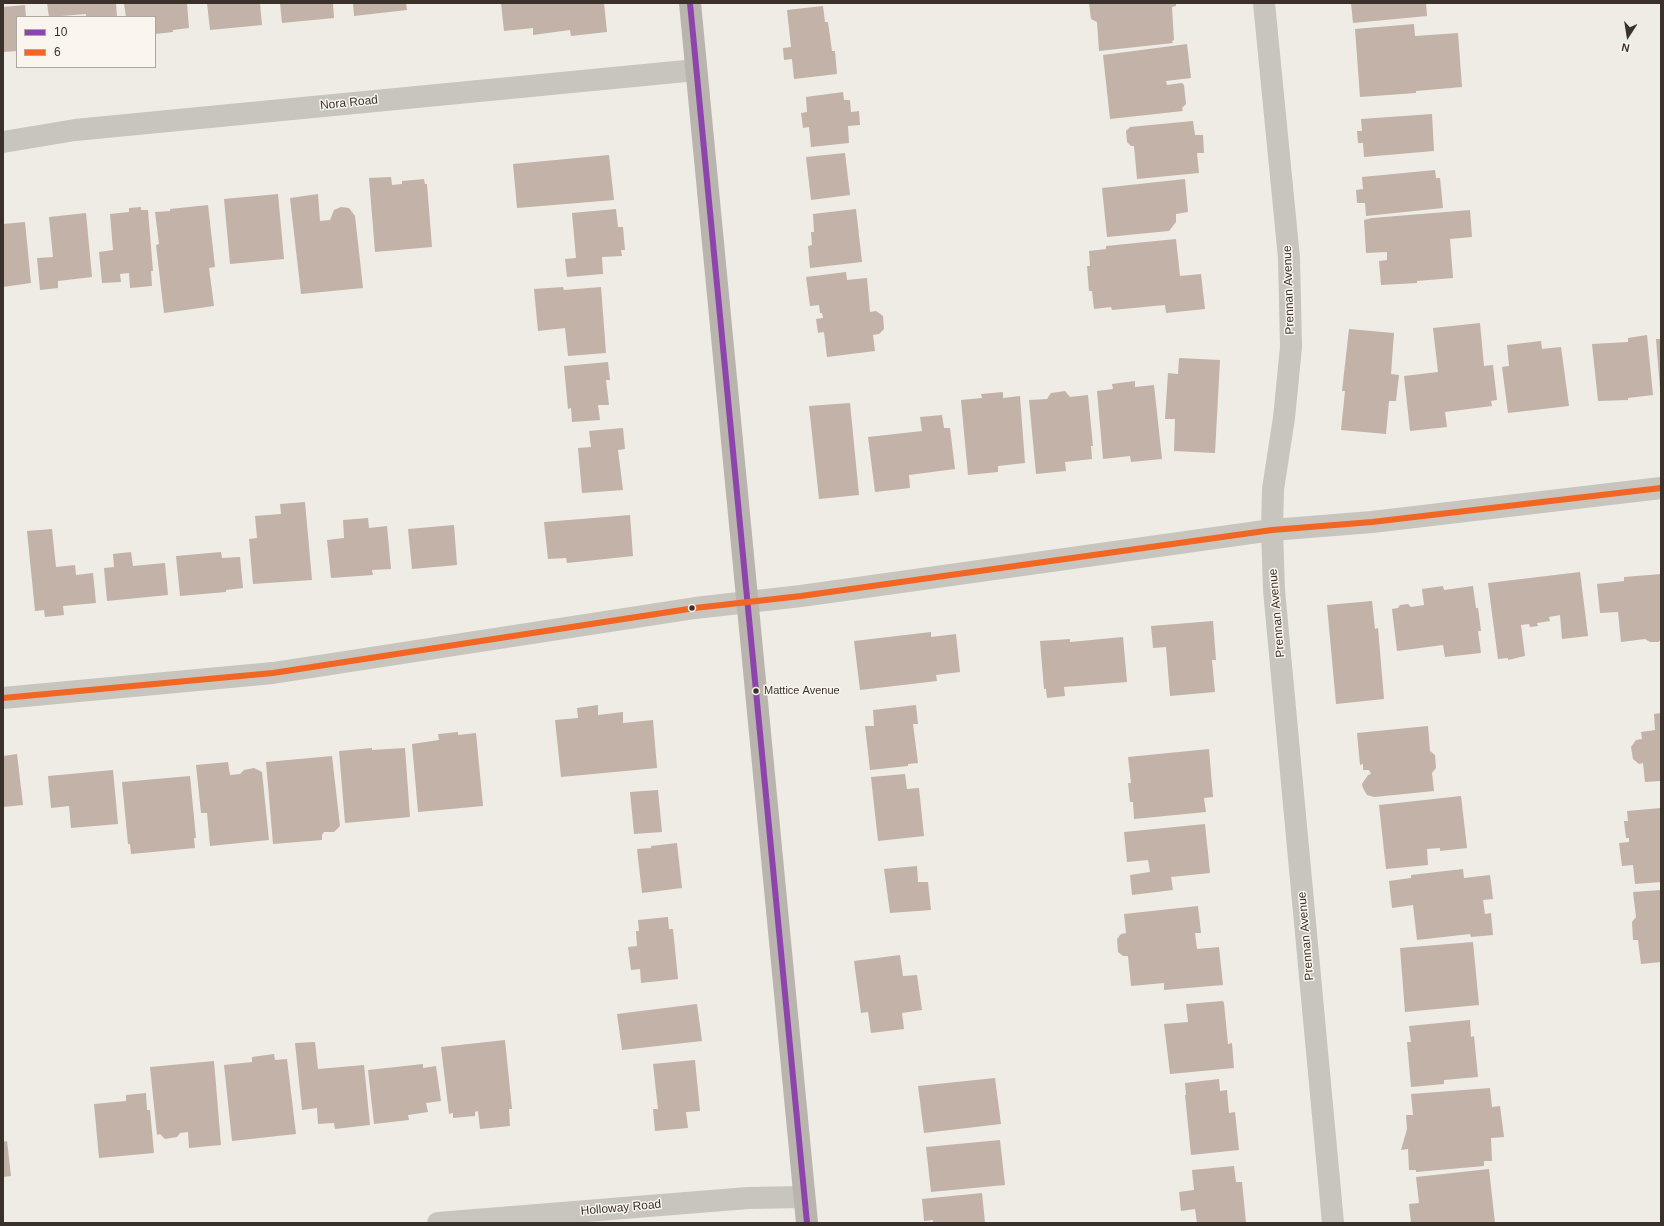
<!DOCTYPE html>
<html>
<head>
<meta charset="utf-8">
<style>
	body { margin:0 }
	#map { position:relative; width:1664px; height:1226px; overflow:hidden; background:#efece5; font-family:Helvetica,sans-serif }
	canvas { display:block }
	.frame { position:absolute; inset:0; border:4px solid #3a312b; pointer-events:none }
	.legend { position:absolute; left:16px; top:16px; width:140px; height:52px; box-sizing:border-box; background:#faf6ed; border:1px solid #ada79f; margin:0; padding:5px 7px; list-style:none; font-size:12px; color:#3a312b }
	.legend li { display:flex; align-items:center; gap:8px; height:20px }
	.legend b { width:20px; border:1px solid #ada79f }
	.north { position:absolute; left:1608px; top:16px; width:40px; height:40px; -webkit-text-stroke:3px #faf6ed; paint-order:stroke; rotate:192deg; font-size:11px; font-weight:700; line-height:16px; text-align:center; color:#3a312b }
	.north::after { content:''; display:block; margin:auto; width:14px; height:18px; background:#3a312b; clip-path:polygon(50% 0,100% 100%,50% 72%,0 100%) }
</style>
</head>
<body>
<div id="map">
<canvas width="1664" height="1226"></canvas>
<div class="frame"></div>
<ul class="legend">
<li><b style="height:5px;background:#8e44ad"></b>10</li>
<li><b style="height:5px;background:#f26522"></b>6</li>
</ul>
<div class="north">N</div>
</div>
<script>
const c = document.querySelector('canvas').getContext('2d');
c.lineJoin = 'round';
function fill(path, color) {
  c.fillStyle = color;
  c.fill(path, 'evenodd');
}
function shape(rows) {
  const path = new Path2D();
  for (const r of rows) {
    path.moveTo(r[0], r[1]);
    for (let i = 2; i < r.length; i += 2) path.lineTo(r[i], r[i + 1]);
  }
  return path;
}
function strokePath(path, color, width, dash) {
  c.strokeStyle = color;
  c.lineWidth = width;
  c.lineCap = dash ? 'butt' : 'round';
  c.setLineDash(dash || []);
  c.stroke(path);
}
function drawText(font, color, halo, rows, align = 'center') {
  c.font = font + ' Helvetica,sans-serif';
  c.lineWidth = 3;
  c.setLineDash([]);
  c.textBaseline = 'middle';
  c.strokeStyle = halo;
  c.fillStyle = color;
  for (const [text, x, y, turn = 0] of rows) {
    c.save();
    c.translate(x, y);
    c.rotate((+turn || 0) * Math.PI / 180);
    c.textAlign = isNaN(turn) ? turn : align;
    if (halo) c.strokeText(text, 0, 0);
    c.fillText(text, 0, 0);
    c.restore();
  }
}
fill(shape([
	[47,3,116,3,117,17,86,17,86,14,49,17],
	[187,3,189,28,173,30,173,32,155,34,155,17,126,17,124,4],
	[207,3,260,3,262,25,210,30],
	[280,3,333,3,334,18,282,23],
	[353,3,406,3,407,10,354,16],
	[501,3,604,3,607,32,571,36,570,30,533,35,533,28,504,31],
	[1089,3,1176,3,1176,6,1172,7,1174,40,1172,41,1173,43,1099,51,1097,22,1091,19],
	[1351,3,1426,3,1427,16,1353,23],
	[25,5,26,17,17,17,17,51,3,52,3,7],
	[823,6,825,22,828,22,832,51,835,51,837,74,794,79,792,59,784,60,783,48,791,47,787,10],
	[1414,24,1415,36,1458,33,1462,87,1416,91,1416,93,1360,97,1355,29],
	[1187,44,1191,78,1166,81,1167,85,1182,83,1184,85,1186,104,1182,108,1183,111,1110,119,1103,55],
	[843,92,844,100,850,100,851,112,859,111,860,125,848,126,849,143,811,147,809,127,803,128,801,113,807,112,806,97],
	[1432,114,1434,151,1364,157,1363,143,1358,143,1357,131,1362,131,1361,119],
	[1193,121,1195,135,1203,135,1204,153,1197,153,1199,173,1137,179,1134,146,1131,146,1127,142,1126,131,1130,127],
	[845,153,850,195,811,200,806,157],
	[609,155,614,200,517,208,513,164],
	[1435,170,1436,178,1440,178,1443,208,1366,216,1365,203,1357,203,1356,190,1363,189,1362,177],
	[391,177,392,185,402,184,402,181,424,179,425,184,427,184,432,247,375,252,369,178],
	[1185,179,1188,212,1176,214,1176,222,1169,231,1107,237,1102,188],
	[278,194,284,259,230,264,224,199],
	[318,194,320,221,330,220,334,210,341,207,349,208,355,216,363,288,301,294,290,198],
	[208,205,215,267,209,268,214,306,164,313,156,245,159,244,155,212,170,211,170,209],
	[141,207,141,210,148,210,153,271,151,271,152,286,130,288,129,273,120,274,121,282,102,283,99,252,113,250,110,214,129,212,129,208],
	[616,209,618,227,623,227,625,250,621,250,622,256,602,257,603,274,567,277,565,259,576,258,572,213],
	[856,209,862,262,810,268,808,246,812,245,811,232,814,232,813,214],
	[1470,210,1472,237,1450,239,1453,278,1417,281,1417,283,1381,285,1379,261,1387,260,1387,252,1366,253,1364,220,1372,218],
	[86,213,92,277,58,281,58,288,40,290,37,258,53,257,49,217],
	[25,222,31,283,3,287,3,224],
	[1176,239,1180,276,1201,274,1205,309,1166,313,1165,305,1112,310,1111,307,1094,309,1092,291,1089,291,1087,266,1090,266,1089,251,1106,249,1106,246],
	[846,272,847,280,867,278,870,312,876,311,883,316,884,329,879,334,873,335,875,351,827,357,824,332,818,333,816,319,823,318,822,313,820,313,819,305,810,306,806,277],
	[563,287,564,290,601,287,606,353,568,356,565,328,538,331,534,289],
	[1480,323,1484,366,1493,365,1497,400,1491,401,1492,406,1445,412,1447,427,1410,431,1404,376,1438,372,1433,328],
	[1349,329,1394,333,1391,374,1399,375,1396,401,1389,401,1386,434,1341,430,1345,391,1342,391],
	[1647,335,1653,395,1628,398,1628,400,1598,401,1592,344,1628,342,1628,338],
	[1656,339,1661,339,1661,389,1660,389],
	[1541,341,1542,349,1561,347,1569,406,1508,413,1502,367,1509,366,1507,345],
	[1179,358,1220,360,1215,453,1174,451,1175,419,1165,419,1168,373,1178,374],
	[608,362,610,380,606,380,609,405,598,405,600,420,572,422,571,408,568,409,564,366],
	[1135,381,1135,387,1154,385,1162,459,1131,462,1130,456,1103,459,1097,391,1113,389,1112,384],
	[1065,391,1070,397,1088,395,1093,446,1091,446,1092,459,1065,462,1066,471,1036,474,1029,400,1047,399,1051,393],
	[1003,392,1003,398,1020,396,1025,463,998,466,998,472,968,475,961,400,982,398,981,394],
	[850,403,859,495,819,499,809,406],
	[942,415,944,428,950,428,955,469,909,475,910,488,875,492,868,437,922,431,920,417],
	[623,428,625,449,618,450,623,490,582,493,578,448,591,447,589,431],
	[305,502,312,580,253,584,249,539,257,538,255,516,281,514,280,504],
	[630,515,633,556,567,563,566,558,548,559,544,522],
	[368,518,369,528,387,526,391,569,372,570,373,575,331,578,327,540,344,538,343,520],
	[454,525,457,565,412,569,408,529],
	[52,529,56,567,75,565,76,575,93,573,96,603,63,606,64,615,45,617,44,610,35,611,27,531],
	[131,552,133,566,165,563,168,595,107,601,104,568,114,567,113,554],
	[221,552,222,558,240,557,243,588,226,590,226,592,180,596,176,556],
	[1580,572,1588,636,1562,639,1560,615,1549,617,1550,621,1537,623,1538,626,1530,627,1529,624,1521,625,1525,656,1508,660,1508,658,1498,659,1488,583],
	[1661,574,1661,640,1658,642,1650,642,1645,639,1621,642,1618,612,1600,613,1597,584,1624,581,1624,577],
	[1443,586,1444,590,1473,586,1476,608,1478,608,1481,631,1478,631,1481,653,1445,657,1443,645,1397,651,1392,609,1398,608,1400,605,1408,604,1411,607,1424,605,1422,589],
	[1372,601,1375,629,1378,628,1384,699,1336,704,1327,605],
	[1213,621,1216,660,1212,660,1215,692,1170,696,1166,647,1153,648,1151,626],
	[931,632,931,637,956,634,960,672,936,675,937,681,860,690,854,641],
	[1123,637,1127,682,1064,687,1065,696,1047,698,1046,689,1044,689,1040,641,1070,639,1070,642],
	[598,705,598,715,623,712,623,723,653,720,657,768,561,777,555,720,578,718,577,708],
	[916,705,918,724,913,724,918,763,908,764,908,766,870,770,865,726,874,726,873,710],
	[1661,713,1661,781,1645,782,1643,763,1639,764,1633,759,1631,747,1636,740,1642,739,1641,732,1655,730,1654,714],
	[1428,726,1430,751,1435,755,1436,768,1432,773,1434,791,1374,797,1367,795,1363,788,1362,784,1368,775,1371,774,1369,770,1363,770,1363,764,1360,765,1357,733],
	[458,732,458,735,476,733,483,806,418,812,412,744,439,740,438,734],
	[372,748,372,750,405,748,410,817,345,823,339,751],
	[1209,749,1213,797,1204,798,1206,812,1134,819,1133,802,1130,802,1128,783,1131,783,1128,757],
	[17,754,23,805,3,807,3,756],
	[332,756,340,826,334,832,324,832,322,835,322,840,273,844,266,762],
	[228,762,230,775,240,774,244,770,254,768,262,772,269,840,210,846,207,813,201,813,196,765],
	[113,770,118,824,71,828,69,806,51,808,48,776],
	[905,774,907,789,919,788,924,836,878,841,871,777],
	[190,776,196,838,194,838,195,848,131,854,130,844,128,844,122,782],
	[658,790,662,832,634,834,630,792],
	[1461,796,1467,848,1440,851,1440,848,1427,849,1428,865,1386,869,1379,805],
	[1661,808,1661,882,1635,884,1633,865,1622,866,1619,843,1629,842,1629,838,1626,838,1624,821,1628,821,1627,811],
	[1205,824,1210,873,1171,877,1173,890,1132,895,1130,875,1150,872,1148,860,1127,862,1124,832],
	[677,843,682,888,642,893,637,849,651,848,651,846],
	[917,866,918,882,928,882,931,910,890,913,884,869],
	[1463,869,1464,878,1490,875,1493,899,1483,900,1485,914,1491,913,1493,935,1471,937,1470,934,1417,940,1413,905,1392,908,1389,881,1411,878,1411,875],
	[1661,890,1661,962,1641,964,1638,940,1633,940,1632,922,1636,917,1633,892],
	[1198,906,1201,933,1195,933,1197,949,1219,947,1223,985,1164,990,1164,983,1131,986,1128,956,1123,956,1118,952,1117,939,1121,934,1126,933,1124,914],
	[668,917,669,929,673,929,678,979,641,983,640,969,631,970,628,947,637,946,636,931,639,931,638,920],
	[1473,942,1479,1005,1405,1012,1400,948],
	[900,955,903,976,917,975,922,1010,902,1013,904,1029,871,1033,868,1012,861,1013,854,961],
	[1223,1001,1224,1003,1228,1044,1232,1043,1234,1068,1170,1074,1164,1024,1188,1022,1186,1004],
	[697,1004,702,1041,622,1050,617,1014],
	[1470,1020,1471,1037,1474,1036,1478,1077,1444,1080,1444,1084,1411,1087,1407,1042,1411,1042,1409,1026],
	[505,1040,512,1109,509,1109,510,1126,480,1129,478,1111,475,1112,475,1116,453,1118,453,1113,449,1114,441,1047],
	[315,1042,318,1069,364,1065,370,1125,335,1129,334,1123,318,1124,317,1108,302,1110,295,1043],
	[274,1054,275,1060,287,1059,296,1134,232,1141,224,1065,252,1062,252,1057],
	[695,1060,700,1111,686,1112,688,1128,655,1131,653,1109,658,1109,653,1064],
	[214,1061,221,1145,189,1148,188,1132,180,1133,177,1137,165,1139,160,1134,157,1135,150,1067],
	[423,1064,423,1068,436,1066,441,1101,426,1103,428,1112,408,1115,409,1120,374,1124,368,1070],
	[995,1078,1001,1124,924,1133,918,1086],
	[1219,1079,1220,1091,1227,1090,1229,1113,1235,1112,1239,1150,1191,1155,1185,1095,1186,1095,1185,1083],
	[1490,1088,1492,1107,1500,1106,1504,1137,1491,1138,1492,1161,1484,1161,1484,1166,1416,1172,1416,1170,1409,1170,1408,1149,1401,1150,1407,1129,1406,1115,1413,1115,1411,1094],
	[146,1093,147,1110,150,1110,154,1153,99,1158,94,1104,126,1101,126,1095],
	[1000,1140,1005,1185,931,1192,926,1147],
	[7,1141,11,1176,3,1177,3,1142],
	[1234,1166,1236,1182,1242,1182,1246,1223,1197,1223,1195,1209,1181,1211,1179,1192,1194,1190,1192,1170],
	[1489,1169,1495,1223,1411,1223,1409,1204,1419,1203,1416,1177],
	[982,1193,985,1223,933,1223,933,1220,924,1221,922,1199]
]), '#c2b2a7');
strokePath(shape([
	[1264,3,1289,258,1291,347,1284,418,1273,489,1272,530,1274,590,1333,1223],
	[3,142,75,130,696,70],
	[3,698,273,673,695,608,801,596,1272,530,1372,522,1661,488],
	[438,1223,748,1198,804,1197]
]), '#c8c4be', 22);
strokePath(shape([
	[690,3,807,1223]
]), '#b9b4ae', 22);
strokePath(shape([
	[690,3,807,1223]
]), '#8e44ad', 6);
strokePath(shape([
	[3,698,273,673,695,608,801,596,1272,530,1372,522,1661,488]
]), '#f26522', 6);
for (const [x, y, r, color] of [
	[692,608,3.5,"#3a312b"],
	[756,691,3.5,"#3a312b"]
]) {
  const dot = new Path2D();
  dot.arc(x, y, r, 0, 2 * Math.PI);
  c.fillStyle = color;
  c.fill(dot);
  strokePath(dot, '#faf6ed', 1.5);
}
drawText('11px', '#3a312b', '#faf6ed', [
	["Mattice Avenue",764,691]
], 'left');
drawText('12px', '#3a312b', '#faf6ed', [
	["Nora Road",349,103,-6],
	["Prennan Avenue",1289,290,-92],
	["Prennan Avenue",1277,613,-95],
	["Prennan Avenue",1306,936,-95],
	["Holloway Road",621,1208,-5]
]);
</script>
</body>
</html>
